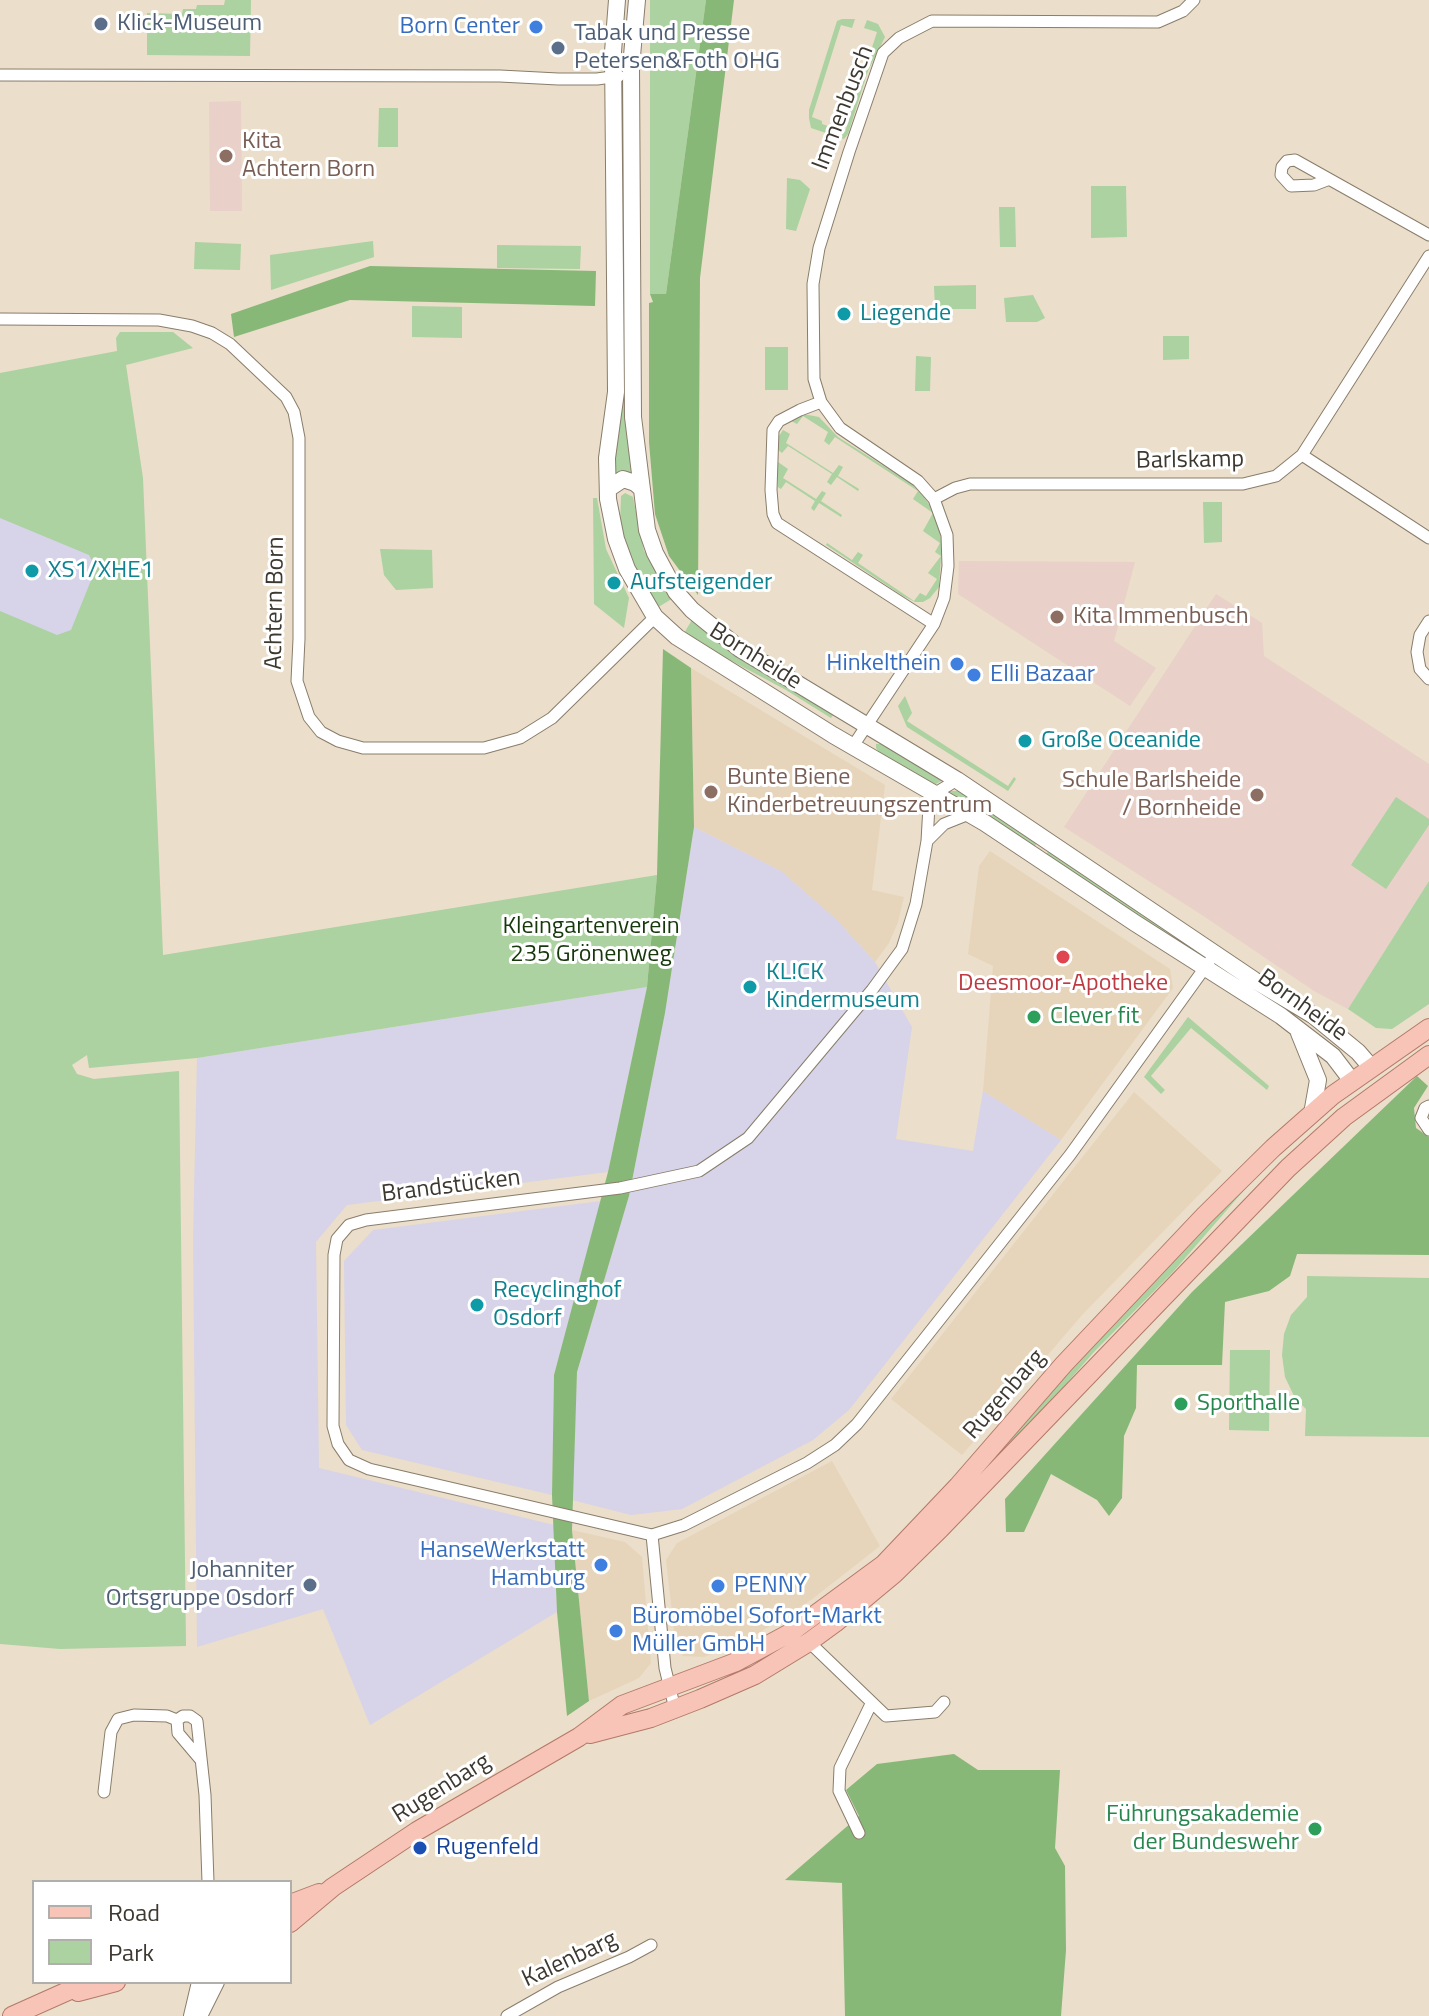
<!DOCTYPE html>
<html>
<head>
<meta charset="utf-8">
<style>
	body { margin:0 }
	#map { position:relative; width:1429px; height:2016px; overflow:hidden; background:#ebdeca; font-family:"Titillium Web",sans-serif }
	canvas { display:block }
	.legend { position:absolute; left:32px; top:1880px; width:260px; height:104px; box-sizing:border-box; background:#fff; border:2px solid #b1afac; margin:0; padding:10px 14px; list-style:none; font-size:24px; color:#3d3830 }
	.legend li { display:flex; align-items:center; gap:16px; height:40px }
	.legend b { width:40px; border:2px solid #b1afac }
</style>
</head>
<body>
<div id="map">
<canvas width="1429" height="2016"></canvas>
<ul class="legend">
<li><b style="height:10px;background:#f7c4b7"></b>Road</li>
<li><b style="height:22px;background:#abd2a0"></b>Park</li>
</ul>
</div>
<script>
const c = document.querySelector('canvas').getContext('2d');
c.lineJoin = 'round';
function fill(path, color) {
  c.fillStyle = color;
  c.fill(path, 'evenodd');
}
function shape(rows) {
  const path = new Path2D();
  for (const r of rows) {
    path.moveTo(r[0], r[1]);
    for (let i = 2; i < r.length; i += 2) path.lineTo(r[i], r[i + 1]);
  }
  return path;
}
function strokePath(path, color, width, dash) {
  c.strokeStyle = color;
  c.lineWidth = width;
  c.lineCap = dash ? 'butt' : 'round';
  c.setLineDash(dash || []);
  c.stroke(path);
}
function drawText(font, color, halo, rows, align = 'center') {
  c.font = font + ' "Titillium Web",sans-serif';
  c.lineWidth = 6;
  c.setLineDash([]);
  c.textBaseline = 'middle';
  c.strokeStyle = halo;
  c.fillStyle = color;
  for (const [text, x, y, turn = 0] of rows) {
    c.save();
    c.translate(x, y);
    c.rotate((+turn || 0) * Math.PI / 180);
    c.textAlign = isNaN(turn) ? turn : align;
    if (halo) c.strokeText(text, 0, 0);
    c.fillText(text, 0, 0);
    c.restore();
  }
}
fill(shape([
	[691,668,885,785,872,890,904,897,898,922,889,943,875,962,837,920,781,871,694,827],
	[990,851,1170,969,1173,988,1061,1140,983,1091,993,966,968,954,979,866],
	[1134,1092,1222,1171,1082,1315,962,1455,891,1399],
	[832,1461,880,1546,811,1600,746,1641,704,1657,683,1656,676,1648,666,1560,677,1543],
	[572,1530,625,1542,642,1557,651,1663,639,1678,589,1701]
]), '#e6d5ba');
fill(shape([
	[0,479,130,531,77,663,0,633],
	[694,827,781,871,837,920,875,962,912,1027,896,1139,973,1151,983,1091,1061,1140,849,1410,813,1440,682,1509,631,1515,572,1500,577,1372,629,1196,665,1013],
	[647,987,608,1172,347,1205,316,1242,319,1468,554,1525,557,1612,370,1725,323,1609,197,1647,193,1240,197,1058],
	[601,1201,554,1375,552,1495,362,1450,346,1425,344,1261,373,1230]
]), '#d7d3e9');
fill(shape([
	[241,101,242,211,210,211,209,102],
	[959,561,1135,562,1114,641,1156,668,1130,706,958,594],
	[1216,594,1262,623,1264,656,1429,764,1429,881,1348,1009,1314,991,1202,915,1064,827]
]), '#e9d0c9');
fill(shape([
	[225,0,251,0,250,56,147,55,147,13,182,14,183,9,196,9,197,5,224,5],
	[650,0,706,0,666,294,650,294],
	[842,19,855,19,852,28,841,25,812,117,822,121,822,124,845,132,877,32,864,28,867,20,878,24,885,37,868,71,848,134,844,139,811,128,809,118,809,110,837,21],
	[379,108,398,108,398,147,378,147],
	[787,178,800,180,810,189,796,231,786,229],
	[1091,186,1126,186,1127,237,1091,238],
	[999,207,1015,207,1016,247,1000,247],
	[373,241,374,257,271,290,270,255],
	[195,242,241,244,240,270,194,269],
	[497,245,581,246,580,269,497,268],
	[976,285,976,309,935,309,934,286],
	[1033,295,1045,318,1037,322,1006,322,1004,298],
	[620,303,629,303,638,476,612,477],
	[412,306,462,307,462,338,412,337],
	[120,332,173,332,193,348,126,365,143,478,163,955,657,875,647,987,197,1058,89,1068,87,1055,72,1065,77,1074,94,1079,179,1071,186,1646,60,1649,0,1644,0,611,57,635,71,630,96,568,89,555,0,518,0,373,117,351,116,338],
	[1163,336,1189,336,1189,359,1163,360],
	[765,347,788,347,788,390,765,390],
	[916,356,931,357,930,391,915,391],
	[803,414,819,417,838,437,909,482,919,491,927,501,937,520,942,543,939,587,930,598,923,602,915,602,903,596,826,545,827,543,852,560,858,552,863,555,858,563,914,601,920,593,926,596,937,579,928,573,941,556,935,552,940,543,923,531,933,513,913,499,918,491,835,437,829,445,824,441,828,432,803,416,797,424,791,421],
	[783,430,790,434,786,443,833,473,839,465,843,467,838,476,859,489,858,491,837,477,831,485,827,482,832,474,788,446,782,453,777,449,777,439],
	[778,462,788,469,783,478,816,499,822,491,826,493,821,501,842,515,841,517,819,503,814,511,811,508,815,501,786,482,781,489,778,487],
	[625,493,633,497,644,551,654,560,675,597,655,609,630,560,620,526,621,496],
	[593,498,597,498,606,549,629,598,624,628,594,604],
	[1203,502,1222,502,1222,542,1204,543],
	[380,549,432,550,433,588,396,590,384,575],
	[693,618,834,714,831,718,786,690,683,635],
	[905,696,912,713,907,721,1008,786,1014,777,1016,779,1008,791,907,727,898,706],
	[876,744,881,744,943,780,934,785,881,755,876,748],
	[950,791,960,791,1038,841,1033,849,948,794],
	[1396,797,1429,819,1429,825,1386,889,1351,865],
	[1050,849,1182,936,1177,943,1045,856],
	[1429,881,1429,1004,1392,1029,1376,1028,1348,1009],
	[1188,1017,1269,1086,1267,1090,1191,1028,1151,1076,1165,1090,1161,1094,1144,1077],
	[1243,1187,1246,1188,1173,1272,1094,1352,1017,1440,985,1470,1117,1315],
	[1307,1276,1429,1278,1429,1437,1305,1436,1306,1409,1295,1398,1285,1377,1282,1355,1284,1334,1291,1315,1307,1297],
	[1230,1350,1270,1350,1269,1431,1229,1430]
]), '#abd2a0');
fill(shape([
	[706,0,734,0,700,278,698,595,669,556,655,514,649,442,649,303,653,302,650,294,666,294],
	[370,266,596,271,595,306,350,300,234,337,231,314],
	[663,649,691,668,694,827,665,1013,629,1196,577,1372,572,1530,589,1701,567,1716,557,1612,552,1495,554,1375,608,1172,647,987,657,875],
	[1417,1076,1428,1086,1414,1108,1416,1128,1429,1137,1429,1255,1297,1254,1290,1276,1269,1291,1225,1302,1222,1365,1137,1365,1136,1408,1124,1436,1122,1498,1109,1516,1097,1500,1051,1474,1024,1532,1006,1532,1005,1499,1192,1292],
	[954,1754,978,1770,1060,1770,1055,1848,1065,1866,1066,1950,1061,2016,845,2016,842,1883,785,1880,859,1816,846,1790,877,1764]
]), '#87b878');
const street = shape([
	[0,75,500,76,558,79,597,79,619,76],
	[1327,180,1314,185,1291,186,1281,175,1282,167,1287,161,1295,160,1429,235],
	[0,319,159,320,192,326,212,333,230,344,286,397,294,412,299,438,299,639,297,681,309,717,321,732,338,741,363,748,484,748,520,738,552,718,655,617],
	[821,402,800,410,779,421,773,430,771,490,773,514,777,523,934,624],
	[1302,455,1429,538],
	[934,499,955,488,970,484,1243,484,1276,476,1302,455,1429,256],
	[1429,621,1420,635,1417,652,1420,669,1429,679],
	[853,746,934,624,944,598,948,566,947,535,934,499,918,481,840,428,821,402,814,379,813,284,819,248,849,152,883,53,899,38,932,21,1158,22,1183,11,1194,0],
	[957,780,934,794,929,806,927,841,916,904,902,949,872,990,748,1138,699,1171,620,1188,366,1220,349,1225,337,1239,334,1255,333,1426,338,1444,349,1460,369,1469,652,1535,684,1525,807,1463,835,1445,857,1424,1070,1155,1209,962],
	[927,841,944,824,969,814],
	[1429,1106,1425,1108,1421,1118,1429,1130],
	[652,1535,665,1668,675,1709],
	[809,1642,886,1716,935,1712,944,1702],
	[177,1720,178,1733,200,1759],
	[104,1792,111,1732,118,1719,134,1715,167,1716,177,1720,183,1716,190,1716,197,1721,205,1795,208,1882],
	[859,1833,839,1791,840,1768,871,1704],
	[507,2016,558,1987,629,1957,651,1945]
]);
const secondary = shape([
	[617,0,613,52,616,392,607,458,608,499,616,539,627,569,655,617,677,637,833,735,985,823,1135,923,1281,1016,1333,1056,1352,1081],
	[637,0,631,67,633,417,647,530,655,553,676,592,692,610,740,649,957,780,1254,980,1314,1016,1358,1052,1371,1067],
	[608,489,623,479,635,483,642,489],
	[1299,1033,1318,1080,1312,1114],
	[192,2016,200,1982],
	[199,2016,216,1982]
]);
const primary = shape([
	[590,1734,651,1718,700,1699,755,1675,809,1642,835,1623,894,1574,940,1529,1288,1168,1344,1117,1429,1055],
	[290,1904,319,1893],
	[290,1923,333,1887,417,1831,579,1737,622,1705,736,1662,790,1633,884,1564,958,1486,1064,1364,1204,1216,1273,1148,1333,1095,1429,1028],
	[78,1992,116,1982],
	[12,2016,88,1982]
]);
strokePath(street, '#897d6b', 13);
strokePath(secondary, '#897d6b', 18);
strokePath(primary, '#b37969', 20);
strokePath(street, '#fff', 11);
strokePath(secondary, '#fff', 16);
strokePath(primary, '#f7c4b7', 18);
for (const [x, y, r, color] of [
	[101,24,8,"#5c6f8a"],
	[536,27,8,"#3f7fe0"],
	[558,48,8,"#5c6f8a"],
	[226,156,8,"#8d6e63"],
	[844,314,8,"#0f9aa8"],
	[32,571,8,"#0f9aa8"],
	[614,583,8,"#0f9aa8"],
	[1057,617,8,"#8d6e63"],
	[957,664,8,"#3f7fe0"],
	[974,675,8,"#3f7fe0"],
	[1025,741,8,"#0f9aa8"],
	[711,792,8,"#8d6e63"],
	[1257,795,8,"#8d6e63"],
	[1063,957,8,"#e0444e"],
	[750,987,8,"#0f9aa8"],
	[1034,1017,8,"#2e9e5b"],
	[477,1305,8,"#0f9aa8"],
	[1181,1404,8,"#2e9e5b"],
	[601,1565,8,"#3f7fe0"],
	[310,1585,8,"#5c6f8a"],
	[718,1586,8,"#3f7fe0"],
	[616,1631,8,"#3f7fe0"],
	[1315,1829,8,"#2e9e5b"],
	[420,1848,8,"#1a4fb4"]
]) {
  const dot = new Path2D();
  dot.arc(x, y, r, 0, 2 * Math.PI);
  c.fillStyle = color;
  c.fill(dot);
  strokePath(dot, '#fff', 3);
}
drawText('24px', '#4e5e75', '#fff', [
	["Klick-Museum",117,24],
	["Tabak und Presse",574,34],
	["Petersen&Foth OHG",574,62],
	["Johanniter",294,1571,"right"],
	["Ortsgruppe Osdorf",294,1599,"right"]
], 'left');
drawText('24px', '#366cbe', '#fff', [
	["Born Center",520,27],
	["Hinkelthein",941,664],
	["Elli Bazaar",990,675,"left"],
	["HanseWerkstatt",585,1551],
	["Hamburg",585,1579],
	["PENNY",734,1586,"left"],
	["Büromöbel Sofort-Markt",632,1617,"left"],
	["Müller GmbH",632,1645,"left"]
], 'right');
drawText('24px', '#3d3830', '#fff', [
	["Immenbusch",844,108,-69],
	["Barlskamp",1190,461,-1],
	["Achtern Born",276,603,-89],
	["Bornheide",755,657,32],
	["Bornheide",1302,1006,36],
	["Brandstücken",451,1187,-7],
	["Rugenbarg",1005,1395,-49],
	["Rugenbarg",442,1789,-32],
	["Kalenbarg",570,1960,-25]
]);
drawText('24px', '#785e54', '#fff', [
	["Kita",242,142],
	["Achtern Born",242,170],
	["Kita Immenbusch",1073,617],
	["Bunte Biene",727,778],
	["Kinderbetreuungszentrum",727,806],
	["Schule Barlsheide",1241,781,"right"],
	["/ Bornheide",1241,809,"right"]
], 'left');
drawText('24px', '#0d838f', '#fff', [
	["Liegende",860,314],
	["XS1/XHE1",48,571],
	["Aufsteigender",630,583],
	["Große Oceanide",1041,741],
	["KL!CK",766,973],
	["Kindermuseum",766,1001],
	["Recyclinghof",493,1291],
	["Osdorf",493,1319]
], 'left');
drawText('24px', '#17380b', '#fff', [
	["Kleingartenverein",591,927],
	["235 Grönenweg",591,955]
]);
drawText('24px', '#be3a42', '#fff', [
	["Deesmoor-Apotheke",1063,984]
]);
drawText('24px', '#27864d', '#fff', [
	["Clever fit",1050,1017],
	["Sporthalle",1197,1404],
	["Führungsakademie",1299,1815,"right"],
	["der Bundeswehr",1299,1843,"right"]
], 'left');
drawText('24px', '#164399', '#fff', [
	["Rugenfeld",436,1848]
], 'left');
</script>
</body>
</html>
